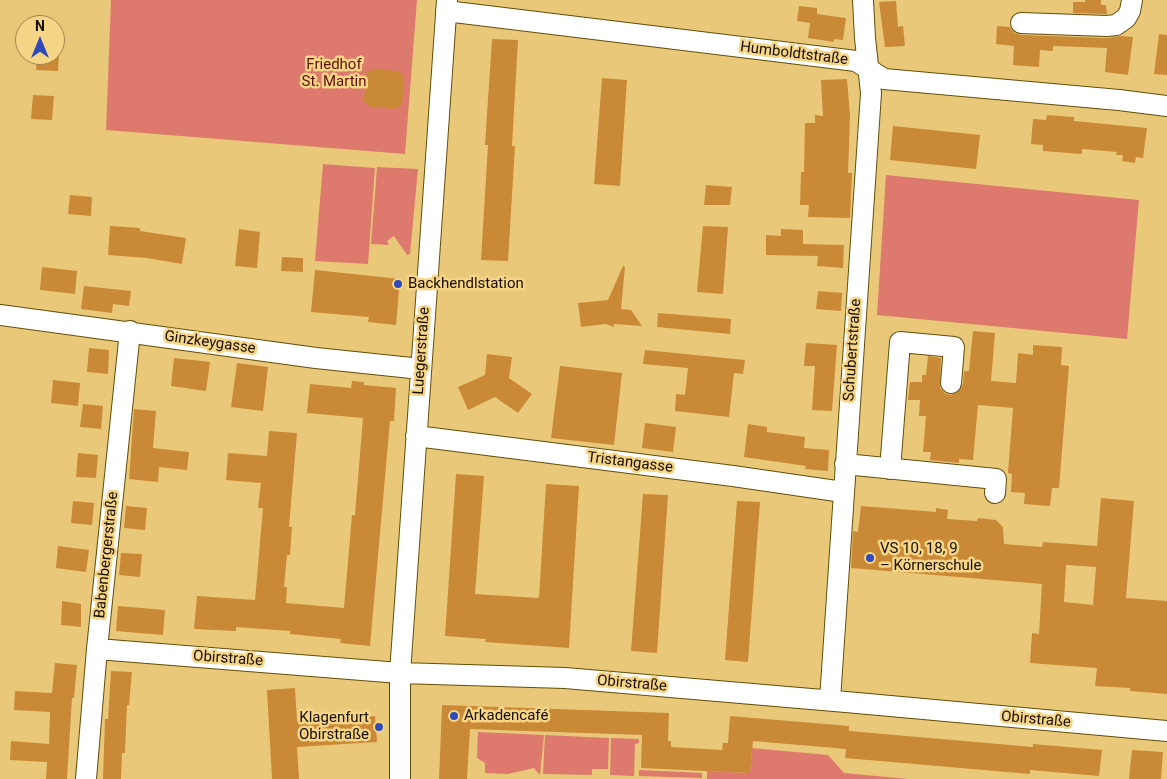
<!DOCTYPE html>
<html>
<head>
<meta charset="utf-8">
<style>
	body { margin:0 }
	#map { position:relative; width:1167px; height:779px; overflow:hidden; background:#e9c979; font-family:Roboto,sans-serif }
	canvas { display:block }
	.north { position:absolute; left:15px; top:15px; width:50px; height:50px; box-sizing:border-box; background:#f6d686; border:1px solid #9d8650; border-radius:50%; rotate:0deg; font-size:14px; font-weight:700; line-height:20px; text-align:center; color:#170e00 }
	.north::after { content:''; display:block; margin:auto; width:18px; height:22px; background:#314abb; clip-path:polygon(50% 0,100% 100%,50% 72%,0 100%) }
</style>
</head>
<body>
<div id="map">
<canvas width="1167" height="779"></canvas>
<div class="north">N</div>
</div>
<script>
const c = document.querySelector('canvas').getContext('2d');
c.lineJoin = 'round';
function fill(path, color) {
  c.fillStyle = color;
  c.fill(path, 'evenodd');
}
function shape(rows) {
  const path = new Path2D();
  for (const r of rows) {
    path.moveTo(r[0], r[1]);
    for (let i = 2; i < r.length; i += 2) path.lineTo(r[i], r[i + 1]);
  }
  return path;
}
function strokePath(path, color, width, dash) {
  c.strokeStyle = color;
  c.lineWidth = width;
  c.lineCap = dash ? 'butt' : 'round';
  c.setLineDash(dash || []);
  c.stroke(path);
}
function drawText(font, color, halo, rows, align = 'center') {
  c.font = font + ' Roboto,sans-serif';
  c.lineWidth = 5;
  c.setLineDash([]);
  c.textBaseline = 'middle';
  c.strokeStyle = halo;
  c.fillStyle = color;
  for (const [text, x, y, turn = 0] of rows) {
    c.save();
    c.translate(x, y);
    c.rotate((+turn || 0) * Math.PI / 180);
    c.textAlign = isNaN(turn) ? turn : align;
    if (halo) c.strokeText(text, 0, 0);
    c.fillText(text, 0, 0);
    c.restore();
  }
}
fill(shape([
	[111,0,417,0,405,154,106,130],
	[323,164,375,168,368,264,315,261],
	[377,167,418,169,410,254,407,255,394,236,387,241,389,245,371,244],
	[886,175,1139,200,1127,339,877,315],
	[478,732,544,735,540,775,534,768,508,774,485,773,485,763,477,758],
	[545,735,609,738,608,769,592,769,592,775,543,774],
	[611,738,639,739,639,743,635,744,634,776,610,775],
	[752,748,828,755,844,773,909,779,707,779,707,771,750,773],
	[639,770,702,773,702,778,639,776]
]), '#de7a6d');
fill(shape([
	[1085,0,1101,0,1101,5,1106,5,1107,14,1073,13,1073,2,1085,2],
	[896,1,898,27,903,26,905,46,885,47,879,2],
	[799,6,817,8,817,14,846,18,843,40,834,39,834,42,808,38,810,23,797,21],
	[997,26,1010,27,1014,33,1021,35,1107,38,1121,36,1133,37,1128,75,1105,72,1107,48,1053,46,1053,51,1040,50,1039,67,1013,65,1014,46,996,44],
	[1159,34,1167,35,1167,75,1154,74],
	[492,39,518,40,512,146,515,146,508,261,481,260,488,145,485,145],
	[37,55,59,55,58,71,36,70],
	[371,69,399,71,404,77,402,105,395,109,370,107,364,101,366,74],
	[602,78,627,80,620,186,594,184],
	[847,79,850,116,848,173,852,173,850,218,808,217,809,205,800,205,801,172,804,172,805,123,815,123,815,115,823,116,821,80],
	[33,95,54,96,52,120,31,119],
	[1047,115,1074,117,1074,121,1147,128,1143,158,1136,157,1135,163,1122,161,1123,155,1116,155,1117,152,1082,149,1082,154,1043,151,1043,145,1031,144,1033,119,1046,120],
	[893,126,980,135,976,169,890,160],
	[706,185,732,187,730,205,704,205],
	[70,195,92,197,91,216,68,214],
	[110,226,140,228,140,231,186,238,182,264,147,258,108,255],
	[703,226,728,227,723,294,697,292],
	[239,229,260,232,257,268,235,266],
	[781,229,803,230,803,244,844,245,843,268,817,266,818,256,766,255,766,235,781,236],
	[282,257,303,258,303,272,281,271],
	[623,266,625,267,621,309,631,310,642,326,614,324,614,327,606,324,581,327,578,303,608,300],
	[42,267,77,271,75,294,40,290],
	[315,270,400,279,396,325,368,322,369,317,311,312],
	[84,286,131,291,129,306,113,304,112,313,81,309],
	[818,291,842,293,841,311,816,309],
	[658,313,731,319,730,334,657,327],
	[973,331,995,333,991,381,1016,383,1018,353,1033,355,1033,345,1062,347,1061,365,1069,366,1059,488,1052,488,1050,506,1024,504,1025,493,1011,492,1012,474,1008,473,1013,408,978,405,973,460,959,459,959,463,930,460,931,452,923,452,926,416,919,416,920,400,908,400,910,382,922,382,922,375,926,375,928,356,941,358,940,388,945,393,950,395,956,393,960,390,963,384,964,371,969,371],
	[806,343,837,345,832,411,812,410,815,366,804,366],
	[89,348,109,350,108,374,87,372],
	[645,350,745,360,743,374,734,373,729,417,675,411,676,394,685,395,688,368,643,364],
	[487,354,512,357,509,378,532,394,518,413,495,397,468,410,458,387,485,375],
	[174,358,210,362,206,391,171,386],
	[237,363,268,367,263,411,231,407],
	[560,366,622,373,614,445,551,438],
	[53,380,80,383,78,406,51,403],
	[352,381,364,382,364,385,396,388,394,421,390,421,370,646,340,643,341,639,290,634,290,631,236,627,236,631,194,629,197,596,255,600,263,508,258,508,261,483,226,480,228,453,267,456,269,431,297,433,289,527,292,527,290,555,287,555,284,587,287,587,286,603,344,608,352,515,355,515,363,418,307,413,310,384,351,388],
	[83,404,103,406,101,429,80,427],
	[134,409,156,411,153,448,189,452,187,470,159,467,158,482,129,479],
	[645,423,676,427,673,452,642,448],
	[748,424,767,427,767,432,805,437,804,448,829,450,828,471,805,469,806,466,744,457],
	[78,453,98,455,96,478,76,477],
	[456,474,484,476,475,594,539,598,546,484,579,486,569,648,485,642,486,639,445,636],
	[643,494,668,495,657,653,631,651],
	[1101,498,1134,501,1126,598,1167,601,1167,694,1130,691,1130,688,1095,686,1097,668,1030,663,1032,633,1039,634,1042,584,851,568,853,531,858,532,861,506,936,512,936,508,948,510,947,519,977,521,978,518,996,520,1003,527,1004,544,1042,547,1043,542,1097,546],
	[1066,565,1096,567,1093,605,1064,602],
	[73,501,94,503,92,525,71,523],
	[737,501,760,502,748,662,725,660],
	[126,506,147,508,145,530,124,528],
	[58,546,89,550,86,572,56,568],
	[121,553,142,554,140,577,119,575],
	[62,601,81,604,81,627,61,625],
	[118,606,165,610,163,635,116,631],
	[55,663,77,665,74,698,72,698,67,779,46,779,47,762,10,760,11,741,49,744,50,712,14,710,15,691,52,693],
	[111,671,132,672,129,705,127,705,125,753,122,753,121,779,103,779,105,719,108,719],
	[295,688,297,721,375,716,377,742,297,747,299,779,272,779,267,690],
	[442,705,669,713,668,741,671,741,671,747,722,750,723,743,728,743,730,716,849,726,849,731,1033,747,1033,744,1102,750,1099,776,1030,770,1030,774,845,758,846,749,753,741,750,773,641,768,642,735,470,729,467,779,439,779],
	[1132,750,1163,752,1161,779,1129,779]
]), '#ca8937');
const minor = shape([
	[446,11,856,61,884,79,1119,100,1167,106],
	[1021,23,1107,26,1116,25,1126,18,1130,11,1132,0],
	[0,315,316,358,421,369],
	[416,436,733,476,843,492],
	[845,464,996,479,995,493],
	[890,469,900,342,954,347,951,383],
	[97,649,400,673,565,678,846,702,1167,731],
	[830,700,871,93,865,38,863,0],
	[86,779,97,649,130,331],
	[400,779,400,673,402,645,447,0]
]);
strokePath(minor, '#644e09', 22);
strokePath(minor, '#fff', 20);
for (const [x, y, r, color] of [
	[398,284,5,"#314abb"],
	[870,558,5,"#314abb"],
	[454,716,5,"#314abb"],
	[379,727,5,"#314abb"]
]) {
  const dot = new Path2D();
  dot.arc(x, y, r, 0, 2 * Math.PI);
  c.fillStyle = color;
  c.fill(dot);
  strokePath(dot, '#f6d686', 2);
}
drawText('15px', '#170e00', '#f6d686', [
	["Humboldtstraße",794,54,7],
	["Ginzkeygasse",210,343,8],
	["Schubertstraße",853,350,-86],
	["Luegerstraße",422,351,-86],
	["Tristangasse",630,463,7],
	["Babenbergerstraße",107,555,-84],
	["Obirstraße",228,659,4],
	["Obirstraße",632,684,5],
	["Obirstraße",1036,720,5]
]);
drawText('15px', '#5e100b', '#f6d686', [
	["Friedhof",334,65],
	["St. Martin",334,82]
]);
drawText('15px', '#170e00', '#f6d686', [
	["Backhendlstation",408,284],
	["VS 10, 18, 9",880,549],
	["– Körnerschule",880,566],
	["Arkadencafé",464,716],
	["Klagenfurt",369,718,"right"],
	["Obirstraße",369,735,"right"]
], 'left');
</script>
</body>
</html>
